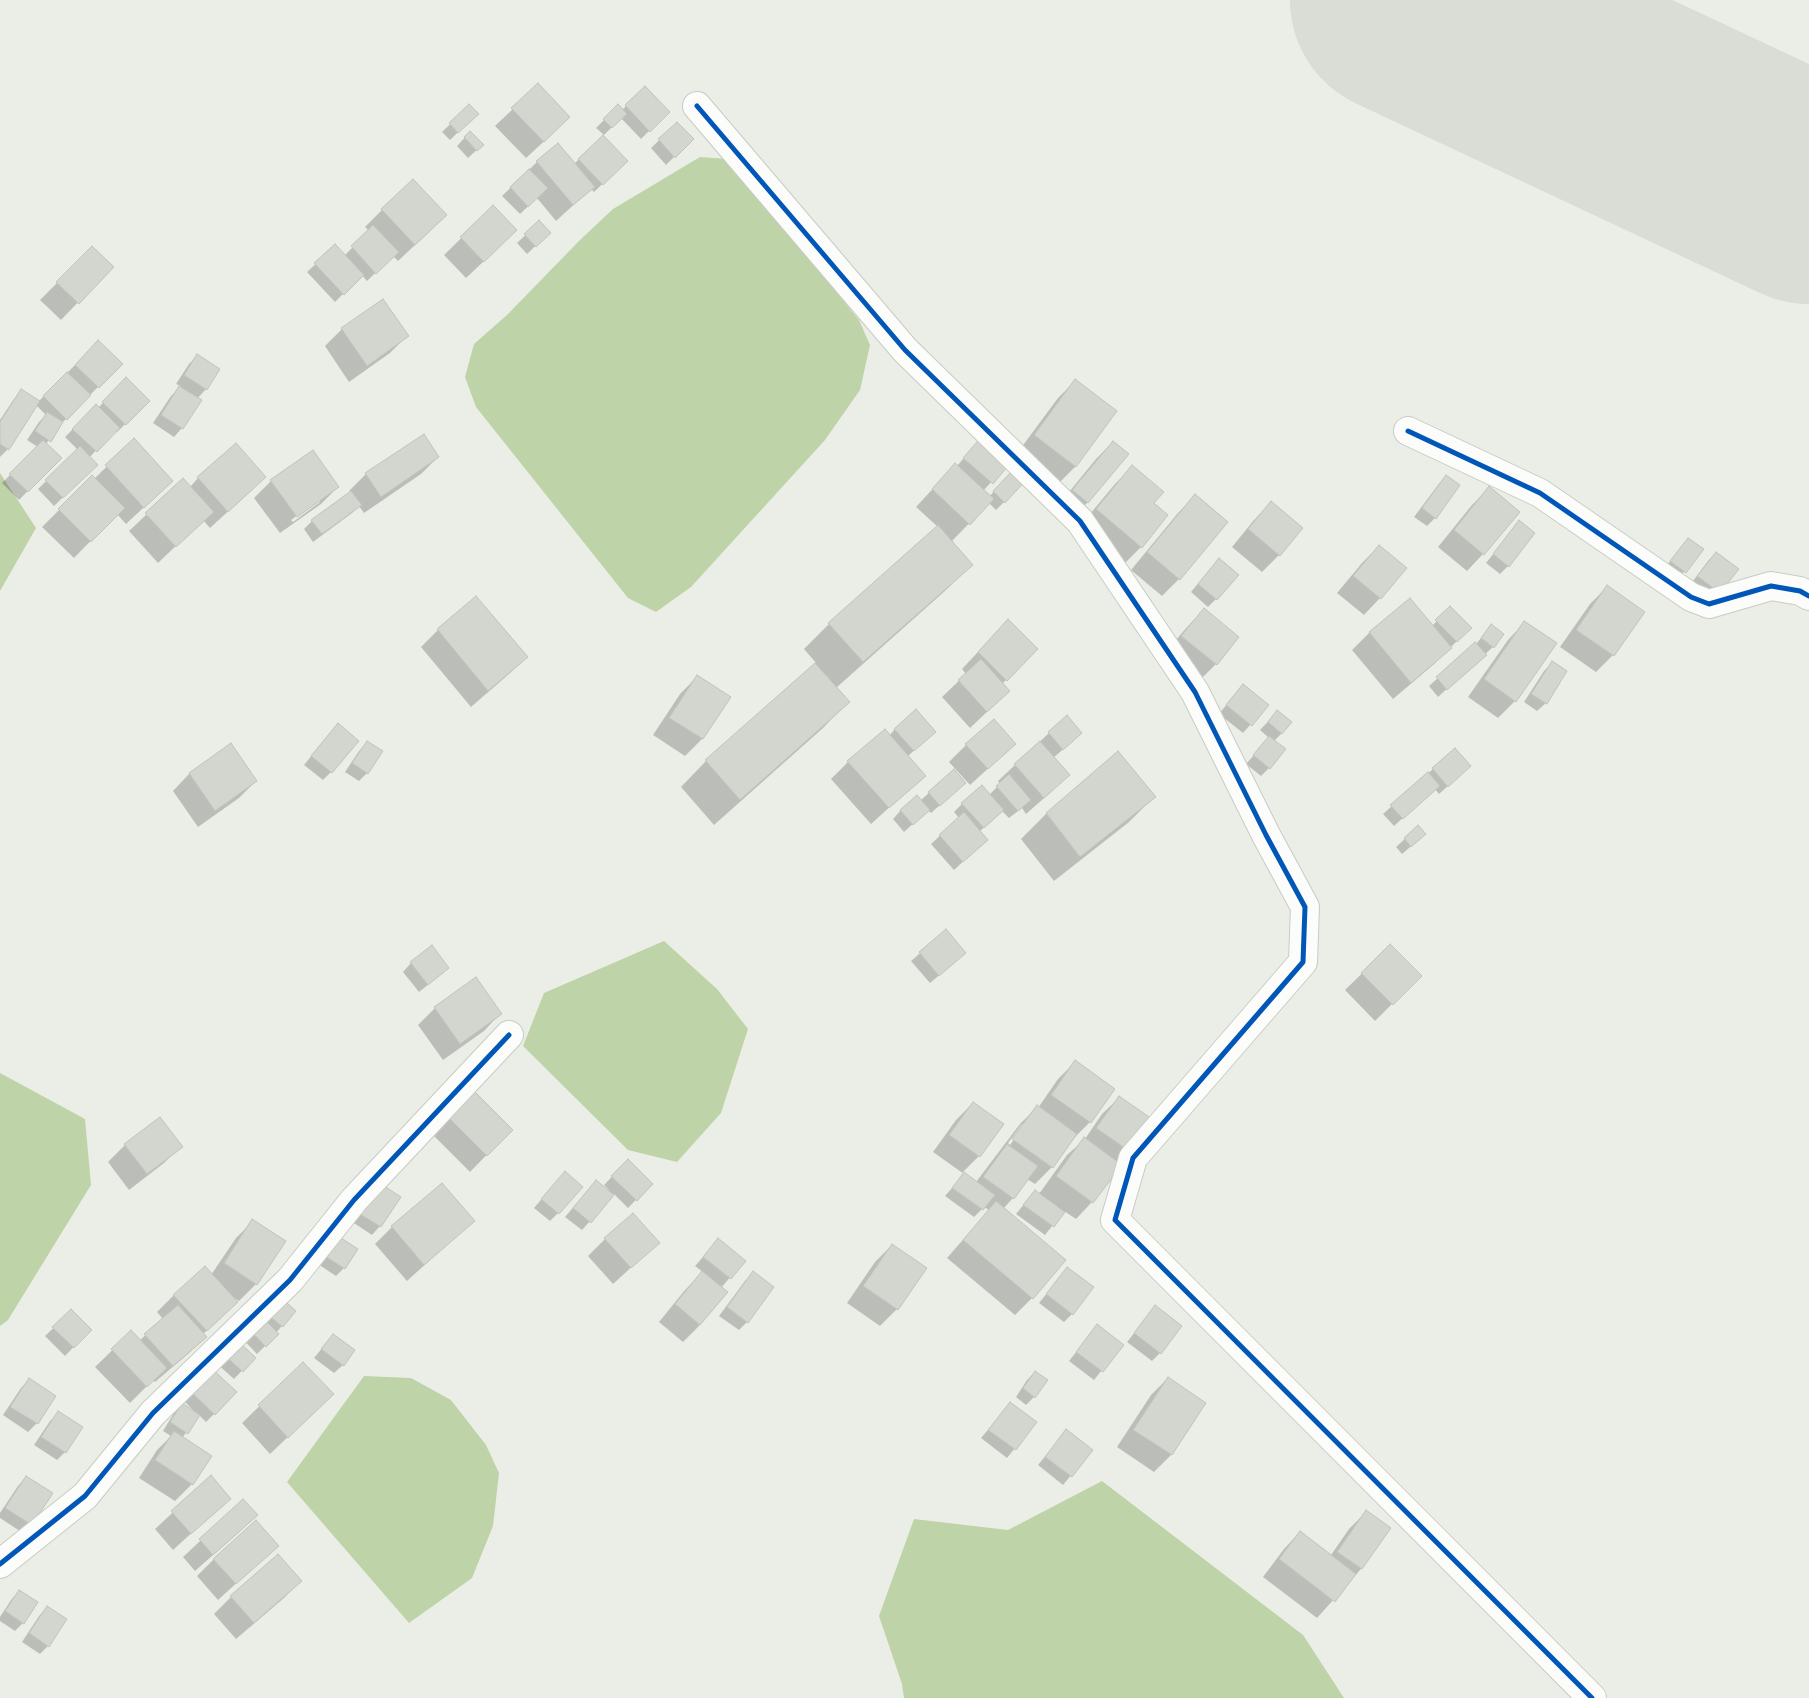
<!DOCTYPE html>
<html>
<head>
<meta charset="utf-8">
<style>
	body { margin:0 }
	canvas { display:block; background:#eaeee6 }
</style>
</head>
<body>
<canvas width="1809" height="1698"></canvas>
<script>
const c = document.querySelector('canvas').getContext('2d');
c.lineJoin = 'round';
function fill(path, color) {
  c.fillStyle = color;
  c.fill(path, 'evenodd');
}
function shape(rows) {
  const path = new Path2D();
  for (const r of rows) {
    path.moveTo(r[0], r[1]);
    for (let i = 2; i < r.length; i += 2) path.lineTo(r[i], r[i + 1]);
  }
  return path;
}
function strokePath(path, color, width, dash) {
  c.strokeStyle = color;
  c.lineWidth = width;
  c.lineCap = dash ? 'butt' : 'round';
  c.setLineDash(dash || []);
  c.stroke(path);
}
fill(shape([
	[700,157,728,159,859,320,870,345,860,390,825,440,691,587,656,612,628,598,476,407,465,377,474,344,507,315,579,241,613,209],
	[0,473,36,528,0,591],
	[664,941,717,989,748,1029,721,1113,677,1162,628,1150,523,1046,544,993],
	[0,1073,85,1119,91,1185,8,1320,0,1326],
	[364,1376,411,1378,451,1400,486,1445,499,1473,493,1526,472,1578,409,1623,287,1482],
	[1102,1481,1303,1635,1344,1698,904,1698,902,1684,879,1616,914,1519,1008,1530]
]), '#bfd3a8');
fill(shape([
	[538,85,552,134,526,158,495,126],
	[645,87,668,112,641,139,621,118,604,135,596,128,618,106,622,110],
	[469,106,477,114,450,140,442,132],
	[677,123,692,139,666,165,651,148],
	[470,132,482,145,468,158,457,146],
	[603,136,626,161,594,192,591,189,556,221,537,198,520,214,502,196,537,162,574,164],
	[493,207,499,247,466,278,444,255],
	[382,210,429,232,398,261,393,256,367,281,362,275,335,302,307,272,335,246,344,256,369,231,365,227],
	[539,222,549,233,527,254,517,243],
	[92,248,112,267,61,320,40,300],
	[382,300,407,336,390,353,349,382,325,346,342,329],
	[98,342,121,364,58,427,46,444,60,458,19,500,2,483,38,447,27,440,39,422,46,415,36,405,8,449,0,457,0,420,14,399,22,391,38,402],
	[197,356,206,389,197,399,182,428,174,437,153,423,171,396,181,386,176,384,189,364],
	[126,379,149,401,117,432,115,430,89,458,96,465,54,506,38,489,78,450,65,437,96,406,98,408],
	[1075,381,1076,466,1059,483,1018,452,1058,398],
	[134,440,172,481,126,524,117,514,74,558,42,527,92,477,94,479],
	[1113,442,1088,502,1071,519,1056,508,1096,459],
	[975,445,1010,461,983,491,989,497,1007,476,1004,502,996,510,989,503,951,542,971,565,946,590,836,688,848,702,823,728,714,825,681,787,706,761,816,663,804,649,829,624,938,527,916,507,939,482,957,466],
	[438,457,421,474,364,513,359,506,352,513,313,542,304,529,312,521,351,493,349,491,366,474],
	[1132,467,1152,504,1141,547,1124,564,1080,526,1115,484],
	[1446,476,1458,485,1435,518,1427,526,1414,517,1438,485],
	[198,478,247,494,210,528,203,520,158,563,129,531,183,480,190,487],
	[271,481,338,487,321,504,280,533,254,498],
	[320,499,320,502,293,522,291,520],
	[1489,488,1483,554,1467,571,1438,547,1472,505],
	[1195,496,1179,579,1162,596,1131,570,1178,513],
	[1271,503,1279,555,1262,572,1232,547,1254,520],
	[1519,522,1508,566,1500,574,1486,563],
	[1688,539,1702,550,1677,580,1663,570],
	[1379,546,1380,598,1364,615,1337,593,1362,563],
	[1716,553,1719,593,1690,585,1708,561],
	[1211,568,1216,599,1208,607,1191,592],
	[1607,587,1643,612,1613,655,1596,672,1560,647,1590,604],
	[1410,600,1432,626,1450,608,1470,628,1433,665,1393,699,1352,650,1369,633],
	[1204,610,1216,664,1199,681,1165,653,1187,627],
	[1524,623,1515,701,1498,718,1468,697,1508,640],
	[1491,626,1493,647,1438,697,1429,686,1476,644],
	[438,630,526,657,509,674,471,707,421,647],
	[991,638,1037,649,1002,684,1009,691,970,728,942,697,966,674,962,669],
	[1552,663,1546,703,1537,711,1524,702,1544,671],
	[697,677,729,698,702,739,685,756,653,735,680,694],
	[1235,694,1267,706,1243,733,1219,714],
	[1277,712,1282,733,1274,741,1269,768,1261,776,1246,764,1269,738,1260,730],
	[895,729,926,740,908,756,924,776,871,824,831,779,848,762,889,736],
	[330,733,331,772,323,780,304,765],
	[1049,733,1073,741,1053,758,1051,792,1026,814,1022,808,1009,818,1002,811,979,832,978,848,954,870,931,844,959,818,954,812,962,804,989,795,1000,784,998,781],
	[368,743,367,773,359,781,345,772,359,751],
	[1015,744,970,785,949,762,966,745],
	[231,745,256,781,239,798,198,827,173,791,189,774],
	[1118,753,1155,796,1129,822,1054,881,1021,839,1046,814],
	[1433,769,1461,774,1439,794,1435,789,1394,826,1383,814],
	[953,771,956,791,931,813,928,810,904,832,893,819,901,810,920,801],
	[1418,827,1416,842,1402,854,1396,847],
	[946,931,956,961,930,983,911,961],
	[1390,946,1420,976,1375,1021,1345,990],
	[411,963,439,976,419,992,403,972],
	[435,1008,500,1014,484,1031,443,1060,418,1025],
	[1075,1062,1114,1089,1090,1122,1073,1139,1072,1139,1052,1167,1035,1184,1027,1179,1013,1198,1003,1209,1032,1298,1015,1315,947,1258,989,1210,984,1207,974,1217,945,1196,964,1174,933,1152,956,1120,973,1103,979,1156,962,1173,976,1182,1020,1124,1037,1107,1038,1108,1058,1079],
	[1022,1124,1025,1124,1010,1145,1008,1143],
	[472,1091,511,1130,470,1172,430,1132],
	[1119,1098,1128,1150,1116,1162,1092,1202,1076,1219,1064,1211,1045,1235,1016,1214,1035,1191,1039,1194,1067,1155,1085,1139,1102,1114],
	[125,1145,181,1146,164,1163,129,1190,108,1162],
	[628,1160,651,1184,628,1208,614,1194,582,1230,565,1217,588,1190,608,1191,609,1190,604,1185],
	[557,1181,558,1213,550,1221,534,1208],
	[370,1192,380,1226,372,1235,351,1221],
	[253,1221,256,1284,239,1301,233,1297,220,1319,203,1334,205,1337,188,1354,155,1382,153,1380,130,1403,95,1367,131,1332,139,1341,163,1319,157,1312,174,1295,211,1275,236,1238],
	[473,1221,407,1281,375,1244,392,1227],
	[605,1239,658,1243,613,1284,588,1256],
	[718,1240,744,1261,721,1288,726,1292,700,1325,683,1342,659,1322,685,1290,703,1272,695,1266],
	[892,1245,925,1268,897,1309,880,1326,847,1303,875,1262],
	[330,1246,344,1268,336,1276,318,1264],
	[1067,1268,1072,1314,1064,1322,1039,1303],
	[753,1273,747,1322,739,1330,719,1316,745,1281],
	[1155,1307,1160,1353,1152,1361,1127,1342],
	[71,1311,90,1330,65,1356,45,1336],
	[294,1311,276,1333,277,1334,257,1354,238,1334,258,1315],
	[1097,1326,1122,1345,1094,1380,1069,1361],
	[333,1335,343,1365,334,1373,314,1358],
	[236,1341,254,1358,234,1379,215,1362],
	[303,1364,315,1411,270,1454,242,1423],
	[210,1369,214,1414,206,1422,199,1415,182,1438,210,1456,192,1484,175,1501,139,1478,157,1450,171,1436,163,1431,174,1413,183,1405,194,1413,195,1412,181,1398],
	[1035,1372,1034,1397,1026,1405,1016,1397,1027,1380],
	[1168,1378,1205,1403,1171,1455,1154,1472,1117,1447,1151,1395],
	[29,1380,54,1396,37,1423,28,1432,3,1415,21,1388],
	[1010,1404,1035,1423,1007,1458,981,1438],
	[59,1413,65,1452,57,1460,34,1445,50,1421],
	[1066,1431,1092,1450,1063,1485,1038,1465],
	[26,1477,31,1525,23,1533,0,1518,0,1513,18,1486],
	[211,1477,230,1498,173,1550,155,1529],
	[243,1501,239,1532,195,1571,183,1557],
	[1366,1512,1390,1528,1361,1569,1317,1618,1263,1577,1284,1549,1300,1532,1331,1555,1349,1529],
	[277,1546,218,1600,197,1576,214,1559],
	[300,1581,284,1598,236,1639,214,1614,231,1597],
	[19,1591,23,1623,15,1631,0,1621,0,1617,11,1600],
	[47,1608,48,1646,40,1654,22,1642,39,1616]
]), '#0003');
strokePath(shape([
	[1404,0,1809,190]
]), '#dadcd6', 228);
const building = shape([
	[538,83,570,117,544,142,511,108,538,83],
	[645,86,670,112,650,132,625,105,645,86],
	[469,104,479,114,458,133,449,123,469,104],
	[618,104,627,114,612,128,603,119,618,104],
	[677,122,694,139,675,158,658,139,677,122],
	[470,131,484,145,477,151,464,137,470,131],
	[603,135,628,161,603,185,578,159,603,135],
	[558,143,595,187,573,205,536,161,558,143],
	[529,169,548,188,528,207,510,187,529,169],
	[413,179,447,215,415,245,381,209,413,179],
	[493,205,517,230,484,262,460,237,493,205],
	[539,220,551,233,536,247,524,234,539,220],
	[373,225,399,252,376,274,351,246,373,225],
	[335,244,364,275,344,295,314,263,335,244],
	[92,246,114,267,79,304,56,282,92,246],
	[383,299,409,336,367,366,341,328,383,299],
	[98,340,123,364,99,388,75,365,98,340],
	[197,354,220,369,207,390,184,375,197,354],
	[67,372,91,395,67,420,43,396,67,372],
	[126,377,150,401,126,425,102,402,126,377],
	[1075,379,1117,411,1076,467,1034,435,1075,379],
	[179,386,202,400,183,429,161,415,179,386],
	[21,389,40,401,9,450,0,444,0,422,21,389],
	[96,404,120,428,97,452,72,429,96,404],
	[47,412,63,422,51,442,35,431,47,412],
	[424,434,439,457,381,497,365,473,424,434],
	[983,435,1012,461,993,484,963,458,983,435],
	[134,438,173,481,144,508,105,465,134,438],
	[43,440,62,458,28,492,9,474,43,440],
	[1113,441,1129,454,1088,503,1072,490,1113,441],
	[236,443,266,477,228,512,197,477,236,443],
	[80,446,98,465,63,498,45,480,80,446],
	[313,450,339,487,297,517,270,480,313,450],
	[955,463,994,499,970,525,932,489,955,463],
	[1132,465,1164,492,1154,503,1168,515,1142,548,1096,509,1132,465],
	[1016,467,1028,478,1005,503,993,491,1016,467],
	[92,475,125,508,91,542,58,509,92,475],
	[1446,475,1460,485,1436,519,1422,508,1446,475],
	[183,478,214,512,176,547,145,513,183,478],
	[1489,486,1520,512,1484,555,1454,530,1489,486],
	[351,491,362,505,322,534,311,520,351,491],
	[1195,494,1228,522,1180,580,1147,552,1195,494],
	[1271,501,1303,528,1280,556,1248,529,1271,501],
	[1519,520,1535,533,1509,567,1493,554,1519,520],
	[938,525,973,565,863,662,828,623,938,525],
	[1688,538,1704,549,1686,573,1670,561,1688,538],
	[1379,545,1407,568,1381,599,1353,576,1379,545],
	[1716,552,1739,569,1720,593,1697,576,1716,552],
	[1219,558,1239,575,1217,600,1198,584,1219,558],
	[1607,585,1645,612,1614,656,1576,630,1607,585],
	[476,596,528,657,488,691,437,629,476,596],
	[1410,598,1452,648,1411,683,1369,632,1410,598],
	[1450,606,1472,628,1457,642,1435,620,1450,606],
	[1204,608,1239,637,1217,665,1181,636,1204,608],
	[1008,619,1038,649,1007,681,978,652,1008,619],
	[1524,621,1557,643,1516,702,1484,679,1524,621],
	[1491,624,1504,634,1494,648,1481,638,1491,624],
	[1475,642,1487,655,1447,690,1436,677,1475,642],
	[981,659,1010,691,987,712,958,680,981,659],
	[1552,661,1567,671,1547,704,1531,694,1552,661],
	[815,663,850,702,740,800,705,760,815,663],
	[697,675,731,697,703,739,669,718,697,675],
	[1243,684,1269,705,1252,726,1226,705,1243,684],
	[916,709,936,732,914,751,894,729,916,709],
	[1277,710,1292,722,1282,734,1268,722,1277,710],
	[1067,715,1082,733,1063,750,1048,732,1067,715],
	[994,719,1016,744,988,769,965,744,994,719],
	[338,723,359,741,332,773,311,756,338,723],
	[885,729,926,776,889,808,847,761,885,729],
	[1269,736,1286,749,1270,769,1253,755,1269,736],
	[367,741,383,751,368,774,352,763,367,741],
	[1040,741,1070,775,1044,798,1014,764,1040,741],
	[231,743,257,781,215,811,189,773,231,743],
	[1455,748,1471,766,1448,787,1432,768,1455,748],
	[1118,751,1156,797,1080,857,1046,813,1118,751],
	[954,769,966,783,940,806,928,792,954,769],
	[1428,772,1440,786,1403,819,1390,805,1428,772],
	[1009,774,1031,800,1018,811,996,786,1009,774],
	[982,785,1004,810,984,828,961,803,982,785],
	[917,795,930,810,913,825,900,810,917,795],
	[964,812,988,840,963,862,939,835,964,812],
	[1418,825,1426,834,1411,847,1404,838,1418,825],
	[946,929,966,953,939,976,919,952,946,929],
	[1390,944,1422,976,1393,1005,1361,973,1390,944],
	[432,945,449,968,428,985,410,962,432,945],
	[476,977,502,1014,460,1044,434,1007,476,977],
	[1075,1060,1115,1089,1091,1123,1051,1095,1075,1060],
	[472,1089,513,1130,487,1156,446,1115,472,1089],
	[1119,1096,1152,1119,1129,1151,1096,1128,1119,1096],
	[973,1102,1004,1124,980,1157,949,1135,973,1102],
	[1037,1105,1077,1134,1053,1168,1012,1139,1037,1105],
	[160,1117,183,1147,147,1174,124,1144,160,1117],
	[1084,1137,1122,1165,1093,1203,1056,1176,1084,1137],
	[1007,1144,1038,1166,1014,1199,983,1177,1007,1144],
	[628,1159,653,1184,637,1201,611,1176,628,1159],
	[565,1171,583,1187,559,1214,541,1199,565,1171],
	[964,1172,995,1195,983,1210,952,1188,964,1172],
	[596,1180,614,1195,591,1223,573,1208,596,1180],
	[378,1182,401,1197,381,1227,358,1213,378,1182],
	[442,1183,475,1221,424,1265,391,1226,442,1183],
	[1035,1190,1065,1212,1054,1227,1023,1205,1035,1190],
	[996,1201,1066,1260,1033,1299,963,1240,996,1201],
	[633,1213,660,1243,631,1268,604,1238,633,1213],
	[252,1219,286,1241,257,1285,224,1263,252,1219],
	[338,1236,358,1249,345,1269,325,1256,338,1236],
	[718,1238,746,1261,731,1279,703,1257,718,1238],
	[892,1244,927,1268,898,1310,863,1286,892,1244],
	[205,1266,238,1302,207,1331,173,1295,205,1266],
	[1067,1267,1094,1287,1073,1315,1046,1294,1067,1267],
	[702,1271,728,1292,700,1325,675,1304,702,1271],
	[753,1271,774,1287,748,1323,727,1307,753,1271],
	[278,1295,296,1311,283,1327,264,1312,278,1295],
	[178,1305,207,1337,173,1366,144,1334,178,1305],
	[1155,1305,1182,1326,1161,1354,1134,1333,1155,1305],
	[71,1309,92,1330,74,1348,52,1327,71,1309],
	[258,1313,279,1334,266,1347,245,1325,258,1313],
	[1097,1324,1124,1345,1103,1372,1076,1352,1097,1324],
	[131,1330,167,1368,147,1387,111,1349,131,1330],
	[333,1334,355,1350,344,1366,321,1349,333,1334],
	[236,1339,256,1358,243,1372,222,1353,236,1339],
	[303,1362,334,1394,288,1438,258,1405,303,1362],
	[210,1367,237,1392,215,1415,189,1390,210,1367],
	[1035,1371,1048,1380,1035,1398,1023,1388,1035,1371],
	[1168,1377,1206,1403,1172,1455,1133,1430,1168,1377],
	[29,1378,56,1396,38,1424,10,1407,29,1378],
	[1010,1402,1037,1422,1016,1450,988,1430,1010,1402],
	[182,1403,200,1415,188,1434,170,1422,182,1403],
	[58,1411,83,1427,66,1453,41,1437,58,1411],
	[1066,1429,1093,1450,1072,1477,1045,1457,1066,1429],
	[174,1431,212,1456,193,1485,155,1460,174,1431],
	[211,1475,231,1499,191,1534,171,1511,211,1475],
	[26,1476,53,1493,32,1525,5,1508,26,1476],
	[243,1499,258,1515,213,1555,199,1539,243,1499],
	[1366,1510,1391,1528,1362,1569,1337,1552,1366,1510],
	[256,1520,279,1546,236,1584,213,1559,256,1520],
	[1300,1531,1356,1574,1335,1602,1279,1559,1300,1531],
	[278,1554,302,1581,254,1623,230,1596,278,1554],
	[19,1590,38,1602,24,1624,5,1611,19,1590],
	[47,1606,67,1619,49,1647,29,1633,47,1606]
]);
fill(building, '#d2d6cf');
strokePath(building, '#c0c3bd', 1);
const street = shape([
	[697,106,905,350,1080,521,1195,692,1266,835,1305,907,1303,962,1133,1158,1115,1220,1592,1698],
	[1408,431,1540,493,1691,597,1709,604,1771,586,1800,591,1809,596],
	[0,1564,85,1496,153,1413,290,1280,354,1200,509,1035]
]);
strokePath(street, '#c8ccc5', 30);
strokePath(street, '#fcfcfb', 28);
strokePath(shape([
	[697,106,905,350,1080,521,1195,692,1266,835,1305,907,1303,962,1133,1158,1115,1220,1592,1698],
	[1408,431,1540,493,1691,597,1709,604,1771,586,1800,591,1809,596],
	[0,1564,85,1496,153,1413,290,1280,354,1200,509,1035]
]), '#0057b8', 5);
</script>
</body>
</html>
